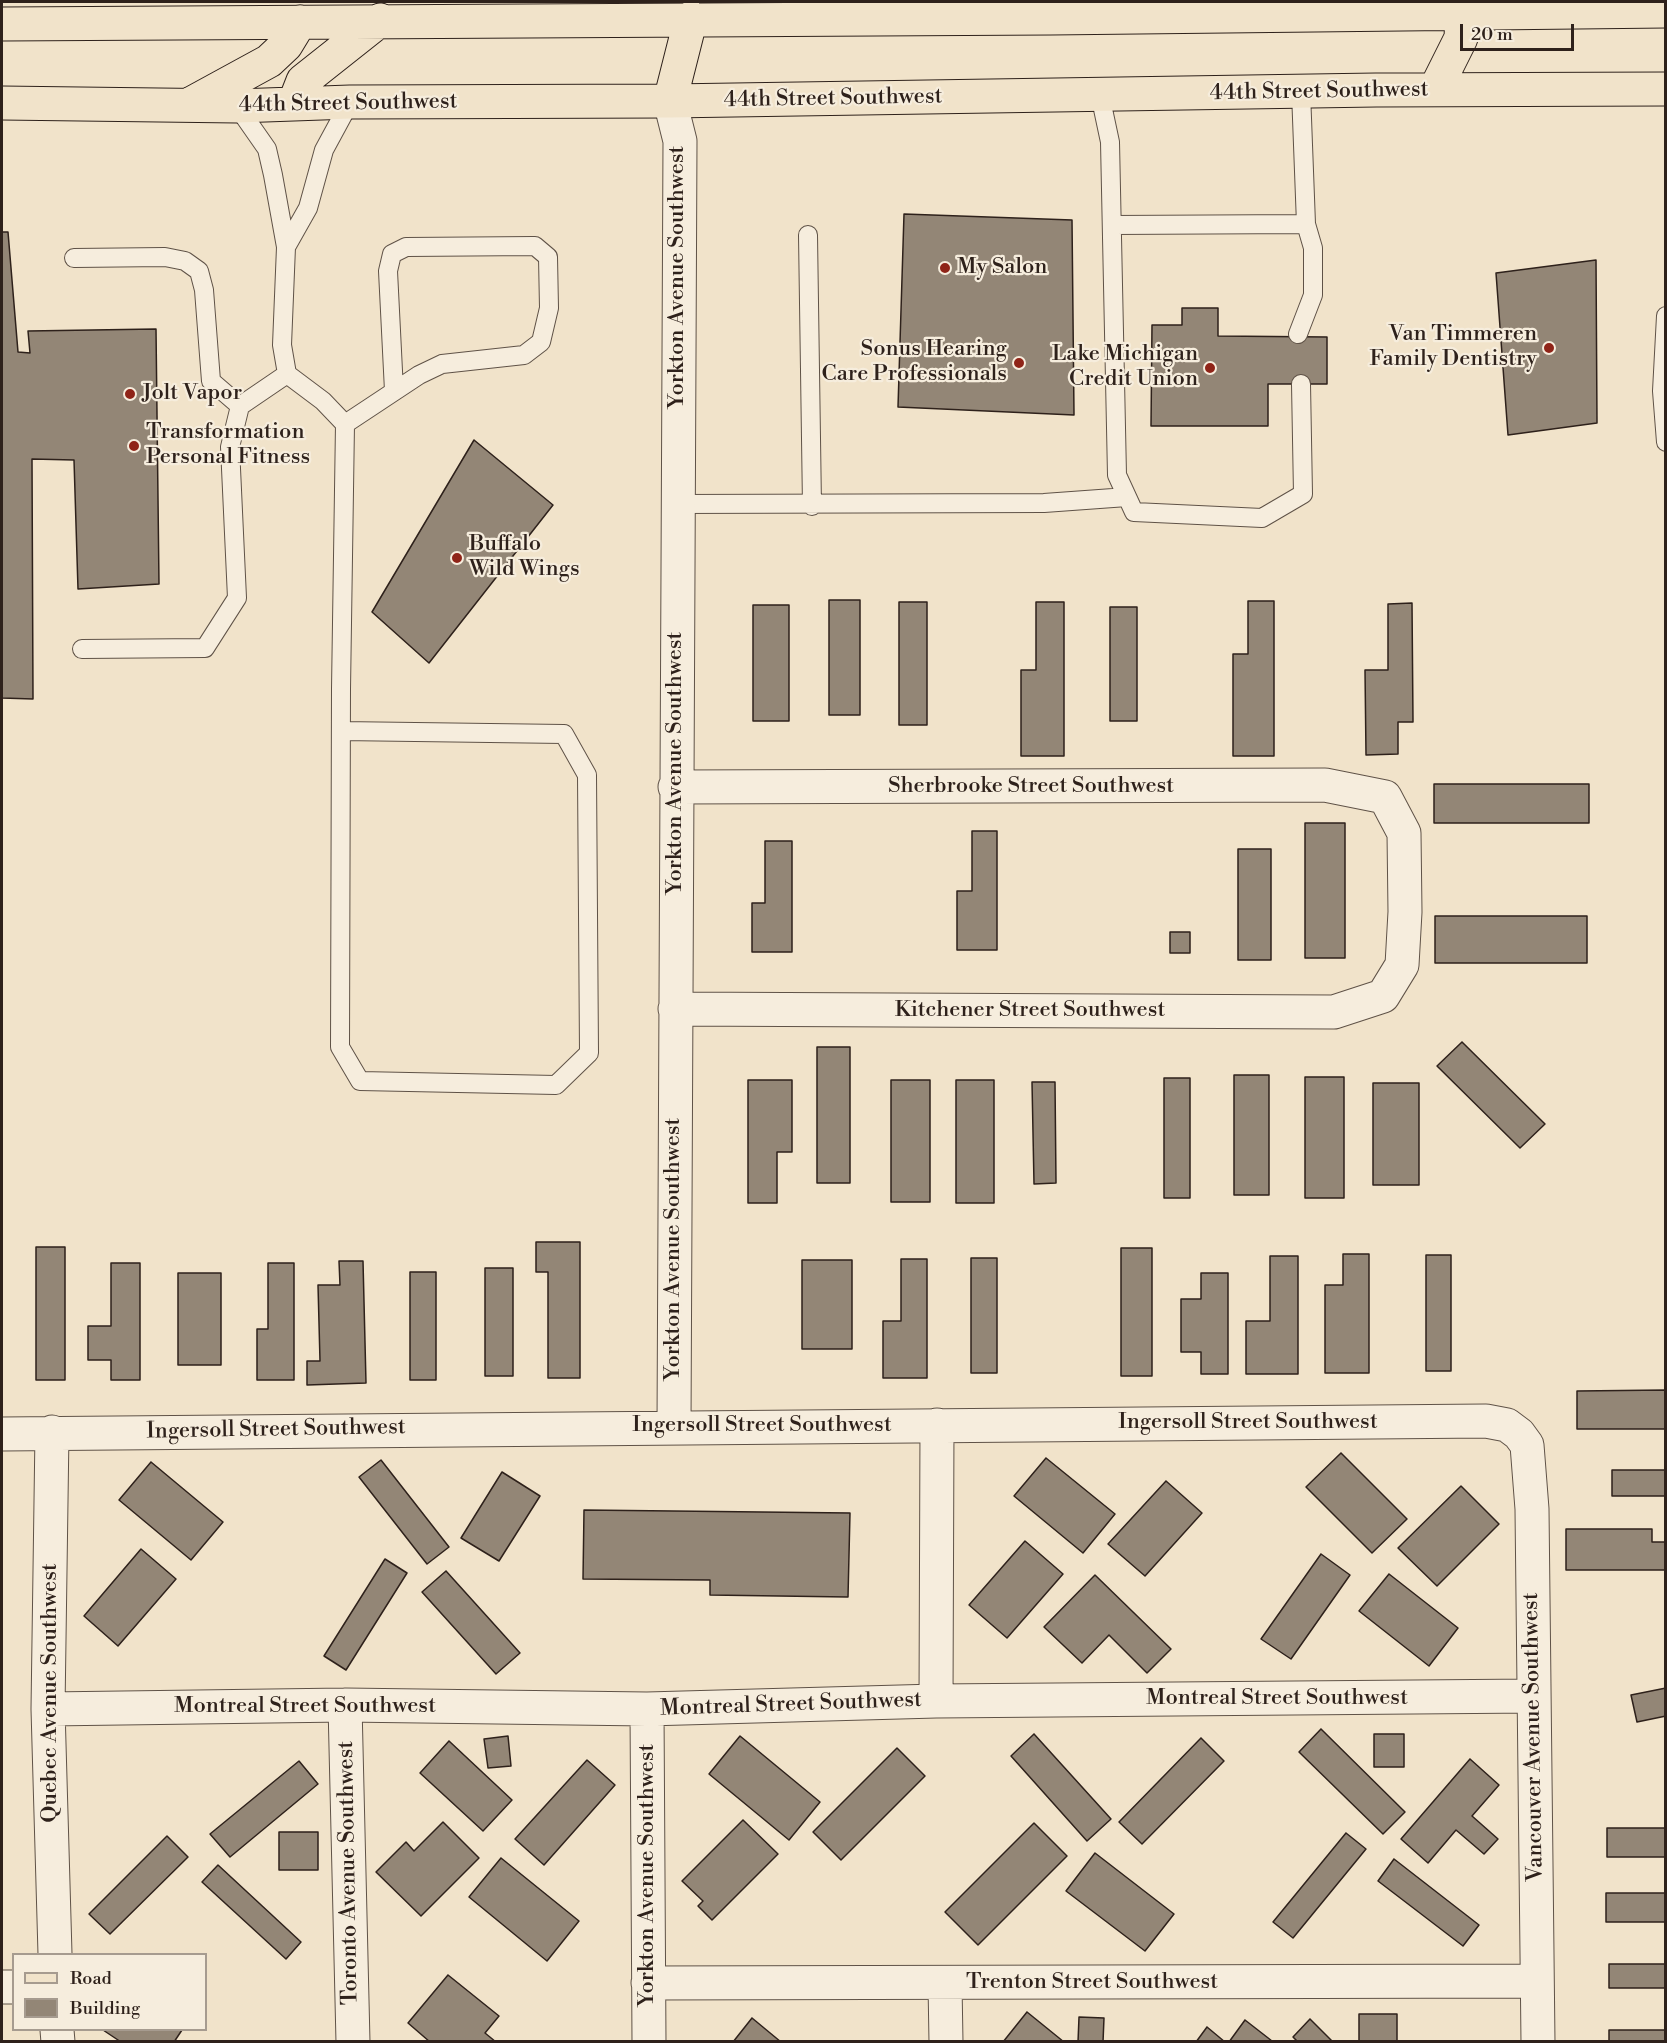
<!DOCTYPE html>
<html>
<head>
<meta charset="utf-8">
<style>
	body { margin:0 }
	#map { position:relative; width:1667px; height:2043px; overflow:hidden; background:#f1e3ca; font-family:"Libre Bodoni",serif }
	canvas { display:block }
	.frame { position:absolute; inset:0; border:3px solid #2e211b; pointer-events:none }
	.legend { position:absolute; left:12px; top:1953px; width:195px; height:78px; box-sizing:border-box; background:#f6eddd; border:2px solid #a69b8f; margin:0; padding:8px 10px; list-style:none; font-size:18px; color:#2e211b }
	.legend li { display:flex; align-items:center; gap:12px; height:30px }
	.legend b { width:30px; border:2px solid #a69b8f }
	.scale { position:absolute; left:1460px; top:24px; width:114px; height:27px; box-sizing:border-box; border:3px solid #2e211b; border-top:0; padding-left:8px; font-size:18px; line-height:21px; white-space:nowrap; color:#2e211b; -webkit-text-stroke:4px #f6eddd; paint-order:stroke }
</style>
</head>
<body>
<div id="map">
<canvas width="1667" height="2043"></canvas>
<div class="frame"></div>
<ul class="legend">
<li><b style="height:8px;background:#f1e3ca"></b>Road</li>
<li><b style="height:16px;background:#938676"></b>Building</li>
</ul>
<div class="scale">20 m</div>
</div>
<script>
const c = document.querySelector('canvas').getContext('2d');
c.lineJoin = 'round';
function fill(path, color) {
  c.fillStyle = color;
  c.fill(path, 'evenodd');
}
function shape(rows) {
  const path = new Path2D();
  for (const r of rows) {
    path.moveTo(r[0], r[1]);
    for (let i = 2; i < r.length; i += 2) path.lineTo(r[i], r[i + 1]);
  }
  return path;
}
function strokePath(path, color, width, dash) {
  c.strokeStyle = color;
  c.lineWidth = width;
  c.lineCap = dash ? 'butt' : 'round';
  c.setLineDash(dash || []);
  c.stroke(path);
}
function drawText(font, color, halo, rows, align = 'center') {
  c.font = font + ' "Libre Bodoni",serif';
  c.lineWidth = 4.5;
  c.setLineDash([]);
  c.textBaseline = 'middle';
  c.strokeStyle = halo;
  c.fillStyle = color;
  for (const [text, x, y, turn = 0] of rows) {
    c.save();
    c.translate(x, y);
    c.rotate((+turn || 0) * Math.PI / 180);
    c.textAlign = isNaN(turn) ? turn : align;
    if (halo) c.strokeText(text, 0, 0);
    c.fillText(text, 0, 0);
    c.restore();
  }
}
const building = shape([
	[904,214,1072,220,1074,415,898,407,904,214],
	[2,232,8,232,18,352,30,353,28,331,156,329,159,584,78,589,74,460,32,459,33,699,2,698,2,232],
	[1596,260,1597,423,1508,435,1496,273,1596,260],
	[1182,308,1218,308,1218,336,1327,337,1327,384,1268,384,1268,426,1151,426,1152,325,1182,325,1182,308],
	[474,440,553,505,429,663,372,612,474,440],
	[829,600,860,600,860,715,829,715,829,600],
	[1248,601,1274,601,1274,756,1233,756,1233,654,1248,654,1248,601],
	[899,602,927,602,927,725,899,725,899,602],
	[1036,602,1064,602,1064,756,1021,756,1021,670,1036,670,1036,602],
	[1412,603,1413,722,1398,722,1398,754,1366,755,1365,670,1388,670,1388,604,1412,603],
	[753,605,789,605,789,721,753,721,753,605],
	[1110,607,1137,607,1137,721,1110,721,1110,607],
	[1434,784,1589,784,1589,823,1434,823,1434,784],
	[1305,823,1345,823,1345,958,1305,958,1305,823],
	[972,831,997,831,997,950,957,950,957,891,972,891,972,831],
	[765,841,792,841,792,952,752,952,752,903,765,903,765,841],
	[1238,849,1271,849,1271,960,1238,960,1238,849],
	[1435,916,1587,916,1587,963,1435,963,1435,916],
	[1170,932,1190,932,1190,953,1170,953,1170,932],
	[1462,1042,1545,1124,1520,1148,1437,1066,1462,1042],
	[817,1047,850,1047,850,1183,817,1183,817,1047],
	[1234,1075,1269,1075,1269,1195,1234,1195,1234,1075],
	[1305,1077,1344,1077,1344,1198,1305,1198,1305,1077],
	[1164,1078,1190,1078,1190,1198,1164,1198,1164,1078],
	[748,1080,792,1080,792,1152,777,1152,777,1203,748,1203,748,1080],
	[891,1080,930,1080,930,1202,891,1202,891,1080],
	[956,1080,994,1080,994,1203,956,1203,956,1080],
	[1032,1082,1055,1082,1056,1183,1034,1184,1032,1082],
	[1373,1083,1419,1083,1419,1185,1373,1185,1373,1083],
	[536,1242,580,1242,580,1378,548,1378,548,1272,536,1272,536,1242],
	[36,1247,65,1247,65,1380,36,1380,36,1247],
	[1121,1248,1152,1248,1152,1376,1121,1376,1121,1248],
	[1343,1254,1369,1254,1369,1373,1325,1373,1325,1285,1343,1285,1343,1254],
	[1426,1255,1451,1255,1451,1371,1426,1371,1426,1255],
	[1270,1256,1298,1256,1298,1374,1246,1374,1246,1321,1270,1321,1270,1256],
	[971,1258,997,1258,997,1373,971,1373,971,1258],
	[901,1259,927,1259,927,1378,883,1378,883,1321,901,1321,901,1259],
	[802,1260,852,1260,852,1349,802,1349,802,1260],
	[339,1261,363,1261,366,1383,307,1385,307,1361,320,1361,318,1285,340,1285,339,1261],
	[111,1263,140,1263,140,1380,111,1380,111,1360,88,1360,88,1326,111,1326,111,1263],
	[268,1263,294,1263,294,1380,257,1380,257,1329,268,1329,268,1263],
	[485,1268,513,1268,513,1376,485,1376,485,1268],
	[410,1272,436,1272,436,1380,410,1380,410,1272],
	[178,1273,221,1273,221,1365,178,1365,178,1273],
	[1201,1273,1228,1273,1228,1374,1201,1374,1201,1352,1181,1352,1181,1299,1201,1299,1201,1273],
	[1666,1390,1666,1429,1577,1429,1577,1391,1666,1390],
	[1341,1453,1407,1519,1372,1553,1306,1487,1341,1453],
	[1046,1458,1115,1514,1083,1553,1014,1496,1046,1458],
	[381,1460,449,1547,427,1564,359,1477,381,1460],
	[151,1462,223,1522,191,1560,119,1500,151,1462],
	[1612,1470,1666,1470,1666,1496,1612,1496,1612,1470],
	[502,1472,540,1496,499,1561,461,1538,502,1472],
	[1166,1481,1202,1513,1145,1576,1108,1544,1166,1481],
	[1461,1486,1499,1524,1437,1586,1398,1548,1461,1486],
	[584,1510,850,1513,848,1597,710,1595,710,1580,583,1579,584,1510],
	[1566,1529,1652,1529,1652,1542,1666,1542,1666,1570,1566,1570,1566,1529],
	[1025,1541,1063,1574,1007,1638,969,1605,1025,1541],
	[141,1549,176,1579,118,1646,84,1616,141,1549],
	[1321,1554,1350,1575,1291,1659,1261,1639,1321,1554],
	[385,1559,407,1573,346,1670,324,1656,385,1559],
	[446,1571,520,1653,496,1674,422,1592,446,1571],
	[1389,1574,1458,1628,1429,1666,1359,1611,1389,1574],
	[1095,1575,1171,1649,1147,1673,1109,1635,1082,1663,1044,1627,1095,1575],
	[1666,1688,1666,1716,1637,1722,1631,1695,1666,1688],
	[1321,1729,1405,1812,1383,1834,1299,1752,1321,1729],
	[1034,1734,1111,1819,1087,1841,1011,1756,1034,1734],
	[1374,1734,1404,1734,1404,1767,1374,1767,1374,1734],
	[508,1736,511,1766,488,1768,484,1739,508,1736],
	[740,1736,820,1802,789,1840,709,1774,740,1736],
	[1201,1738,1224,1761,1142,1844,1119,1822,1201,1738],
	[449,1741,512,1800,483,1831,420,1773,449,1741],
	[897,1748,925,1776,841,1860,813,1832,897,1748],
	[1470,1759,1499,1785,1472,1816,1498,1839,1484,1854,1456,1830,1428,1863,1401,1839,1470,1759],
	[587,1760,615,1785,544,1865,515,1839,587,1760],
	[299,1761,318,1784,230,1857,210,1834,299,1761],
	[743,1820,778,1854,712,1920,698,1906,703,1901,682,1881,743,1820],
	[443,1822,479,1858,421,1916,376,1872,406,1842,414,1851,443,1822],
	[1034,1823,1067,1856,978,1945,945,1912,1034,1823],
	[1607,1828,1666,1828,1666,1857,1607,1857,1607,1828],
	[279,1832,318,1832,318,1870,279,1870,279,1832],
	[1346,1833,1366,1849,1293,1938,1273,1922,1346,1833],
	[167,1836,188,1857,110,1934,89,1914,167,1836],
	[1095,1853,1174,1914,1145,1951,1066,1891,1095,1853],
	[501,1858,579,1921,547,1961,469,1897,501,1858],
	[1394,1859,1479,1925,1463,1946,1378,1881,1394,1859],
	[218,1865,301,1942,286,1959,202,1882,218,1865],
	[1606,1893,1666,1893,1666,1922,1606,1922,1606,1893],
	[1609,1964,1666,1964,1666,1988,1609,1988,1609,1964],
	[448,1975,499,2016,485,2033,496,2042,430,2042,408,2023,448,1975],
	[1027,2012,1064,2042,1003,2042,1027,2012],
	[1359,2014,1397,2014,1397,2042,1359,2042,1359,2014],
	[1079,2017,1104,2018,1103,2042,1078,2042,1079,2017],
	[752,2018,781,2042,733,2042,752,2018],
	[1310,2019,1333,2042,1298,2042,1293,2037,1310,2019],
	[1245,2020,1272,2041,1271,2042,1229,2042,1245,2020],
	[1207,2027,1225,2042,1196,2042,1207,2027],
	[103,2030,182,2030,174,2042,121,2042,103,2030],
	[1609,2030,1666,2030,1666,2042,1609,2042,1609,2030]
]);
fill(building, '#938676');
strokePath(building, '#2e211b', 1.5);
const service = shape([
	[1100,95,1110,142,1117,475,1134,512,1262,518,1303,494,1301,384],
	[237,106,267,149,273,175,286,247,282,345,287,374,323,401,345,424,341,689,340,1047,360,1081,556,1085,589,1053,587,775,564,734,341,731],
	[1112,225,1306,224],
	[808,235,812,506],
	[286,247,308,208,324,150,350,102],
	[74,258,165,257,185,261,199,271,204,290,211,381,240,406],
	[1666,316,1662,391,1666,442],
	[1298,334,1313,295,1313,248,1306,224,1301,92],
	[345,424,419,375,442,364,524,355,541,342,549,308,548,257,535,246,406,247,392,254,388,271,394,391],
	[677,504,1044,503,1127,497],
	[82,649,205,648,237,598,230,447,240,406,287,374]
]);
const minor = shape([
	[670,101,680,141,674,1426],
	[675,1009,1334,1012,1383,996,1402,965,1405,912,1404,833,1385,797,1325,785,675,787],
	[52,1432,48,1709,55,1954],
	[2,1434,1486,1421,1507,1425,1519,1434,1527,1445,1532,1509,1538,2042],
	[936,1701,937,1425],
	[345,1705,353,2042],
	[48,1709,345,1705,647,1709,936,1701,1533,1696],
	[647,1709,649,2042],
	[648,1983,1537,1981],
	[945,1984,946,2042],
	[2,1987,14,1987],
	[57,2030,58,2042]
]);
const primary = shape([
	[2,24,1051,18,1666,11],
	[1435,90,1461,38,1462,14],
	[670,101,691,18],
	[2,103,237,106,350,102,670,101,1376,90,1666,89],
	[192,103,269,61,286,45,300,22],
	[294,104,303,81,380,20]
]);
strokePath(service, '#5f5247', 20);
strokePath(minor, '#5f5247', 35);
strokePath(primary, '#2e211b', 35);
strokePath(service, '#f6eddd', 18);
strokePath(minor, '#f6eddd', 33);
strokePath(primary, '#f1e3ca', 33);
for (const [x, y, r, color] of [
	[945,268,6,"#8f2418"],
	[1549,348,6,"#8f2418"],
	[1019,363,6,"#8f2418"],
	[1210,368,6,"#8f2418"],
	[130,394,6,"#8f2418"],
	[134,446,6,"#8f2418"],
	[457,558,6,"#8f2418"]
]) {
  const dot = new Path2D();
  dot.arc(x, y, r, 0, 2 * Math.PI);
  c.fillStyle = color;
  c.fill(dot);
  strokePath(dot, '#f6eddd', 2);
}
drawText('22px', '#2e211b', '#f6eddd', [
	["44th Street Southwest",1319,92,-1],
	["44th Street Southwest",833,99,-1],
	["44th Street Southwest",348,104,-1],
	["Yorkton Avenue Southwest",678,277,-90],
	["Yorkton Avenue Southwest",676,763,-90],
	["Sherbrooke Street Southwest",1031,787],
	["Kitchener Street Southwest",1030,1011],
	["Yorkton Avenue Southwest",674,1249,-90],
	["Ingersoll Street Southwest",1248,1423],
	["Ingersoll Street Southwest",762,1426],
	["Ingersoll Street Southwest",276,1430,-1],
	["Quebec Avenue Southwest",51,1693,-90],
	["Montreal Street Southwest",1277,1699],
	["Montreal Street Southwest",791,1705,-2],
	["Montreal Street Southwest",305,1707],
	["Vancouver Avenue Southwest",1534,1737,-91],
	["Toronto Avenue Southwest",349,1873,-91],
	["Yorkton Avenue Southwest",648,1875,-90],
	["Trenton Street Southwest",1092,1983]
]);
drawText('22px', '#2e211b', '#f6eddd', [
	["My Salon",957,268],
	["Van Timmeren",1537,335,"right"],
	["Family Dentistry",1537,360,"right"],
	["Sonus Hearing",1007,350,"right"],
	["Care Professionals",1007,375,"right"],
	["Lake Michigan",1198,355,"right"],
	["Credit Union",1198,380,"right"],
	["Jolt Vapor",142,394],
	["Transformation",146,433],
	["Personal Fitness",146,458],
	["Buffalo",469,545],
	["Wild Wings",469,570]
], 'left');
</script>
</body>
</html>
